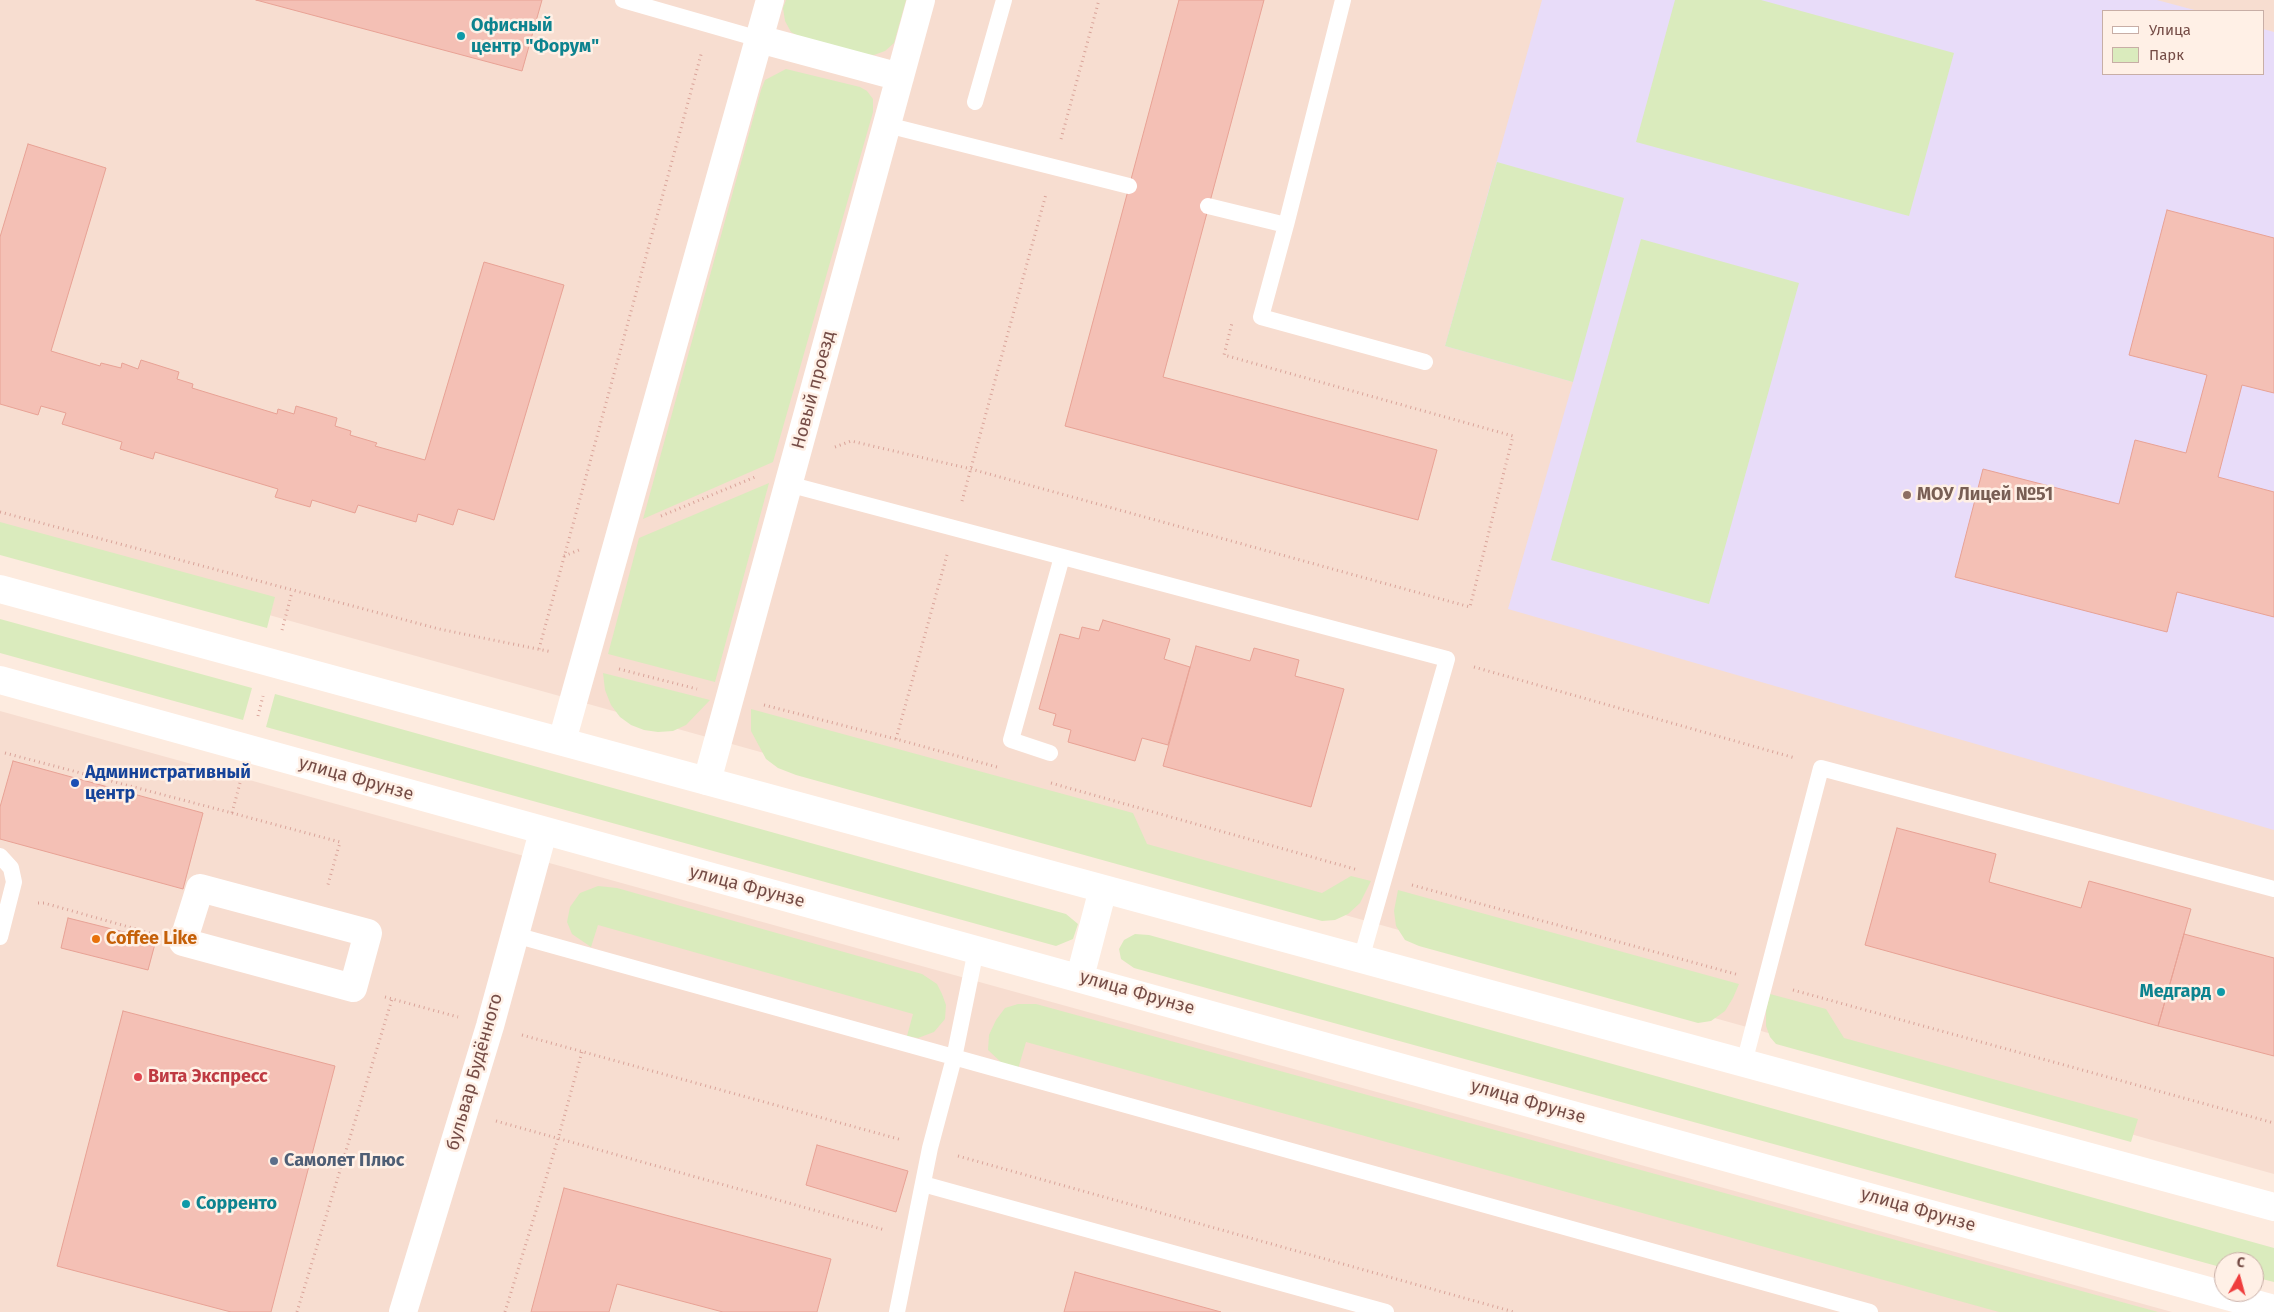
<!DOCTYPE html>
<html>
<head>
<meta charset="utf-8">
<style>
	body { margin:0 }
	#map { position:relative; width:2274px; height:1312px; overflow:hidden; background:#fdebdf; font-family:"Fira Sans",sans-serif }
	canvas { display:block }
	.legend { position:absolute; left:2102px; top:10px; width:162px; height:65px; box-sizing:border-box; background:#fff0e6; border:1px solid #c8aea6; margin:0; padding:6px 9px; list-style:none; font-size:15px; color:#754c46 }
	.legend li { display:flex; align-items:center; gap:10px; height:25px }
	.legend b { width:25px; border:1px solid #c8aea6 }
	.north { position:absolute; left:2214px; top:1252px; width:50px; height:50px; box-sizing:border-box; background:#fff0e6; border:1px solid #c8aea6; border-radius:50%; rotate:7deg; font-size:14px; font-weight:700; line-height:20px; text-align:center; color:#754c46 }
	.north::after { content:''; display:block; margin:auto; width:18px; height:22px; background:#ef3d3d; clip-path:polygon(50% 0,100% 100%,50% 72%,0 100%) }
</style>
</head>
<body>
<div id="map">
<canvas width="2274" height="1312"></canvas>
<ul class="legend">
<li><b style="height:6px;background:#fff"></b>Улица</li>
<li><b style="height:14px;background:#daebbd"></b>Парк</li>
</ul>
<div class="north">С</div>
</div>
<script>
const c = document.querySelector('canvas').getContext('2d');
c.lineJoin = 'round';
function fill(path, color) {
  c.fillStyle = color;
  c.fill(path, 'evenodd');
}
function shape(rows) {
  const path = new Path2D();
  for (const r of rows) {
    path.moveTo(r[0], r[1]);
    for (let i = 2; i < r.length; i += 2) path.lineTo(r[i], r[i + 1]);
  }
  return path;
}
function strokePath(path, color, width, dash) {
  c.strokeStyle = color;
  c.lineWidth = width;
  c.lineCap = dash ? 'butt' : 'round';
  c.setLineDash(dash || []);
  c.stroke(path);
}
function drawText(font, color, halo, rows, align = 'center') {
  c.font = font + ' "Fira Sans",sans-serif';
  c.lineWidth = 5;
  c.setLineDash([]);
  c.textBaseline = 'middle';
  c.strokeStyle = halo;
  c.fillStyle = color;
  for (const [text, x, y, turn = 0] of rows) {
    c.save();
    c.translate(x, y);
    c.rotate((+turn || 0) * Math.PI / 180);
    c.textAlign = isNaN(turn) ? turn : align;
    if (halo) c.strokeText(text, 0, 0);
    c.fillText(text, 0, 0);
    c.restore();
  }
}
fill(shape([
	[0,0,2274,0,2274,1174,0,540],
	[2103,11,2263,11,2263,74,2103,74],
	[0,711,2172,1312,0,1312]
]), '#f7ddd0');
fill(shape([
	[1542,0,2157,0,2198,11,2103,11,2103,74,2263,74,2263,29,2274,32,2274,830,1508,609,1573,382,1445,346]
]), '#e8dcf9');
fill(shape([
	[786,0,906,0,894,43,885,51,874,55,861,54,800,37,791,32,785,21,783,8],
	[1675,0,1761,0,1954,53,1909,216,1636,142],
	[786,69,860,87,867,91,873,99,873,112,773,462,643,519,761,90,765,80],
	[1497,162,1624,198,1573,382,1445,346],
	[1641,239,1799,283,1709,604,1551,560],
	[769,483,715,682,608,654,639,538],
	[0,522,275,597,267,628,0,555],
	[0,619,252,688,243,720,0,653],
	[603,673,710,700,686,725,673,731,658,732,644,730,631,725,620,717,611,705,605,690],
	[275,694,1066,914,1078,924,1073,939,1056,946,266,727],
	[751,709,1133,813,1147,844,1322,893,1351,876,1371,881,1360,903,1348,914,1335,920,1322,921,796,775,778,768,766,759,751,731],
	[598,886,617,888,922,974,937,984,942,994,946,1005,945,1019,934,1032,918,1038,907,1036,913,1014,598,925,591,947,572,934,567,922,570,907,580,893],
	[1398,890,1739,984,1733,998,1725,1011,1711,1021,1698,1023,1419,946,1405,940,1396,926,1394,911],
	[1135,934,1149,935,2274,1248,2274,1282,2254,1277,2254,1262,2224,1262,2224,1268,1134,968,1121,959,1119,949,1124,940],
	[1770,994,1826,1009,1844,1038,2138,1119,2131,1142,1776,1044,1770,1037,1766,1026,1766,1011],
	[1018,1004,1036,1004,2158,1312,1999,1312,1026,1042,1018,1069,1003,1064,988,1050,989,1035,996,1020,1005,1008]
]), '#daebbd');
const building = shape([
	[256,0,542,0,522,71,256,0],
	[1179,0,1264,0,1163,377,1437,450,1418,520,1065,426,1179,0],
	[28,144,106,168,51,351,100,366,101,363,121,368,122,363,138,369,141,360,179,372,177,379,193,384,192,388,277,414,278,409,294,414,296,406,337,418,335,426,351,431,350,435,377,443,375,446,425,460,484,262,564,285,494,520,458,509,453,525,418,514,416,522,358,505,355,513,312,500,310,507,275,497,278,489,155,452,153,459,120,449,122,442,62,424,66,413,41,406,38,415,0,404,0,237,28,144],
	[2167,210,2274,238,2274,393,2242,385,2218,477,2274,492,2274,617,2177,592,2167,632,1955,577,1983,469,2119,504,2135,440,2186,453,2207,375,2129,355,2167,210],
	[1103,620,1170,639,1164,659,1190,667,1168,745,1142,738,1135,761,1068,742,1071,730,1053,725,1056,714,1039,709,1060,634,1079,639,1082,627,1099,631,1103,620],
	[1196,646,1250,661,1254,648,1299,660,1295,676,1344,689,1311,807,1163,766,1196,646],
	[13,761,203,813,183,889,0,839,0,807,13,761],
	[1897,828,1996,854,1989,882,2081,908,2089,881,2191,909,2158,1026,1865,945,1897,828],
	[68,918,156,940,148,970,61,948,68,918],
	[2184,934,2274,958,2274,1056,2158,1026,2184,934],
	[123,1011,335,1066,271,1312,231,1312,57,1266,123,1011],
	[817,1145,908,1171,896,1212,806,1185,817,1145],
	[564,1188,831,1259,817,1312,723,1312,617,1284,609,1312,531,1312,564,1188],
	[1075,1272,1221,1312,1064,1312,1075,1272]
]);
fill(building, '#f4c0b5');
strokePath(building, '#e8a295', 1);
strokePath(shape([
	[1061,139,1099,0],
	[835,447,851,441,971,469,1470,607,1513,436,1224,355,1232,323],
	[962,501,1046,194],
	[0,512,439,629,552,652],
	[661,516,755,477],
	[564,556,579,550],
	[282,630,292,592],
	[539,649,702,51],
	[1474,667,1795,758],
	[619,669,697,689],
	[764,705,896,739,997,767],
	[258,716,263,696],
	[896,739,947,555],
	[5,753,232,813,240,783],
	[1051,783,1358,870],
	[232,813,340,842,327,888],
	[1412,885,1739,975],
	[38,903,44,903,150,933],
	[1793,990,2274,1123],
	[385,997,458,1017],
	[522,1035,902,1140],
	[496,1121,885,1230],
	[958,1156,1514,1312],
	[297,1312,392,999],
	[505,1312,558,1139,582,1052]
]), '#d9a399', 3, [1, 4]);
strokePath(shape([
	[623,0,759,39],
	[975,102,1004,0],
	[887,125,1129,186],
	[1208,206,1286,225,1261,317,1425,362],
	[1286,225,1343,0],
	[788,484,1447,659,1361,959],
	[1050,753,1011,740,1062,557],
	[0,856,11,868,14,882,0,937],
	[515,935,1870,1312],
	[1744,1063,1821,768,2274,889],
	[923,1184,1386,1312],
	[897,1312,930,1148,954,1058,976,950]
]), '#fff', 16);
strokePath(shape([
	[759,39,900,77],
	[562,741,770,0],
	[707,781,921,0],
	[200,888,368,933,353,988,183,942,200,888],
	[403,1312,490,1026,543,832]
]), '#fff', 28);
strokePath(shape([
	[0,589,2274,1207],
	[0,680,2274,1309],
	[1080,977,1103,889]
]), '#fff', 28);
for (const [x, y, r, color] of [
	[461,36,5,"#0f9aa8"],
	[1907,495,5,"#8d6e63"],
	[75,783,5,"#1a4fb4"],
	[96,939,5,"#e8710a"],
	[2221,992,5,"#0f9aa8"],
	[138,1077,5,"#e0444e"],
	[274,1161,5,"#5c6f8a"],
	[186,1204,5,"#0f9aa8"]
]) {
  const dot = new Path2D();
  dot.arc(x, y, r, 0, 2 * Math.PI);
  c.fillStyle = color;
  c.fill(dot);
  strokePath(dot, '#fff0e6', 2);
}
drawText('bold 18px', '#0d838f', '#fff0e6', [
	["Офисный",471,26],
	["центр \"Форум\"",471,47],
	["Медгард",2211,992,"right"],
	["Сорренто",196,1204]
], 'left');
drawText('18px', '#754c46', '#fff0e6', [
	["Новый проезд",814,390,-75],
	["улица Фрунзе",356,779,16],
	["улица Фрунзе",747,887,15],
	["улица Фрунзе",1137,993,16],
	["бульвар Будённого",475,1072,-74],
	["улица Фрунзе",1528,1102,16],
	["улица Фрунзе",1918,1210,16]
]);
drawText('bold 18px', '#785e54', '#fff0e6', [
	["МОУ Лицей №51",1917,495]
], 'left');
drawText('bold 18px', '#164399', '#fff0e6', [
	["Административный",85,773],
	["центр",85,794]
], 'left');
drawText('bold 18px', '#c56008', '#fff0e6', [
	["Coffee Like",106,939]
], 'left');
drawText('bold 18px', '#be3a42', '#fff0e6', [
	["Вита Экспресс",148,1077]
], 'left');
drawText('bold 18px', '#4e5e75', '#fff0e6', [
	["Самолет Плюс",284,1161]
], 'left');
</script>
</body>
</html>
